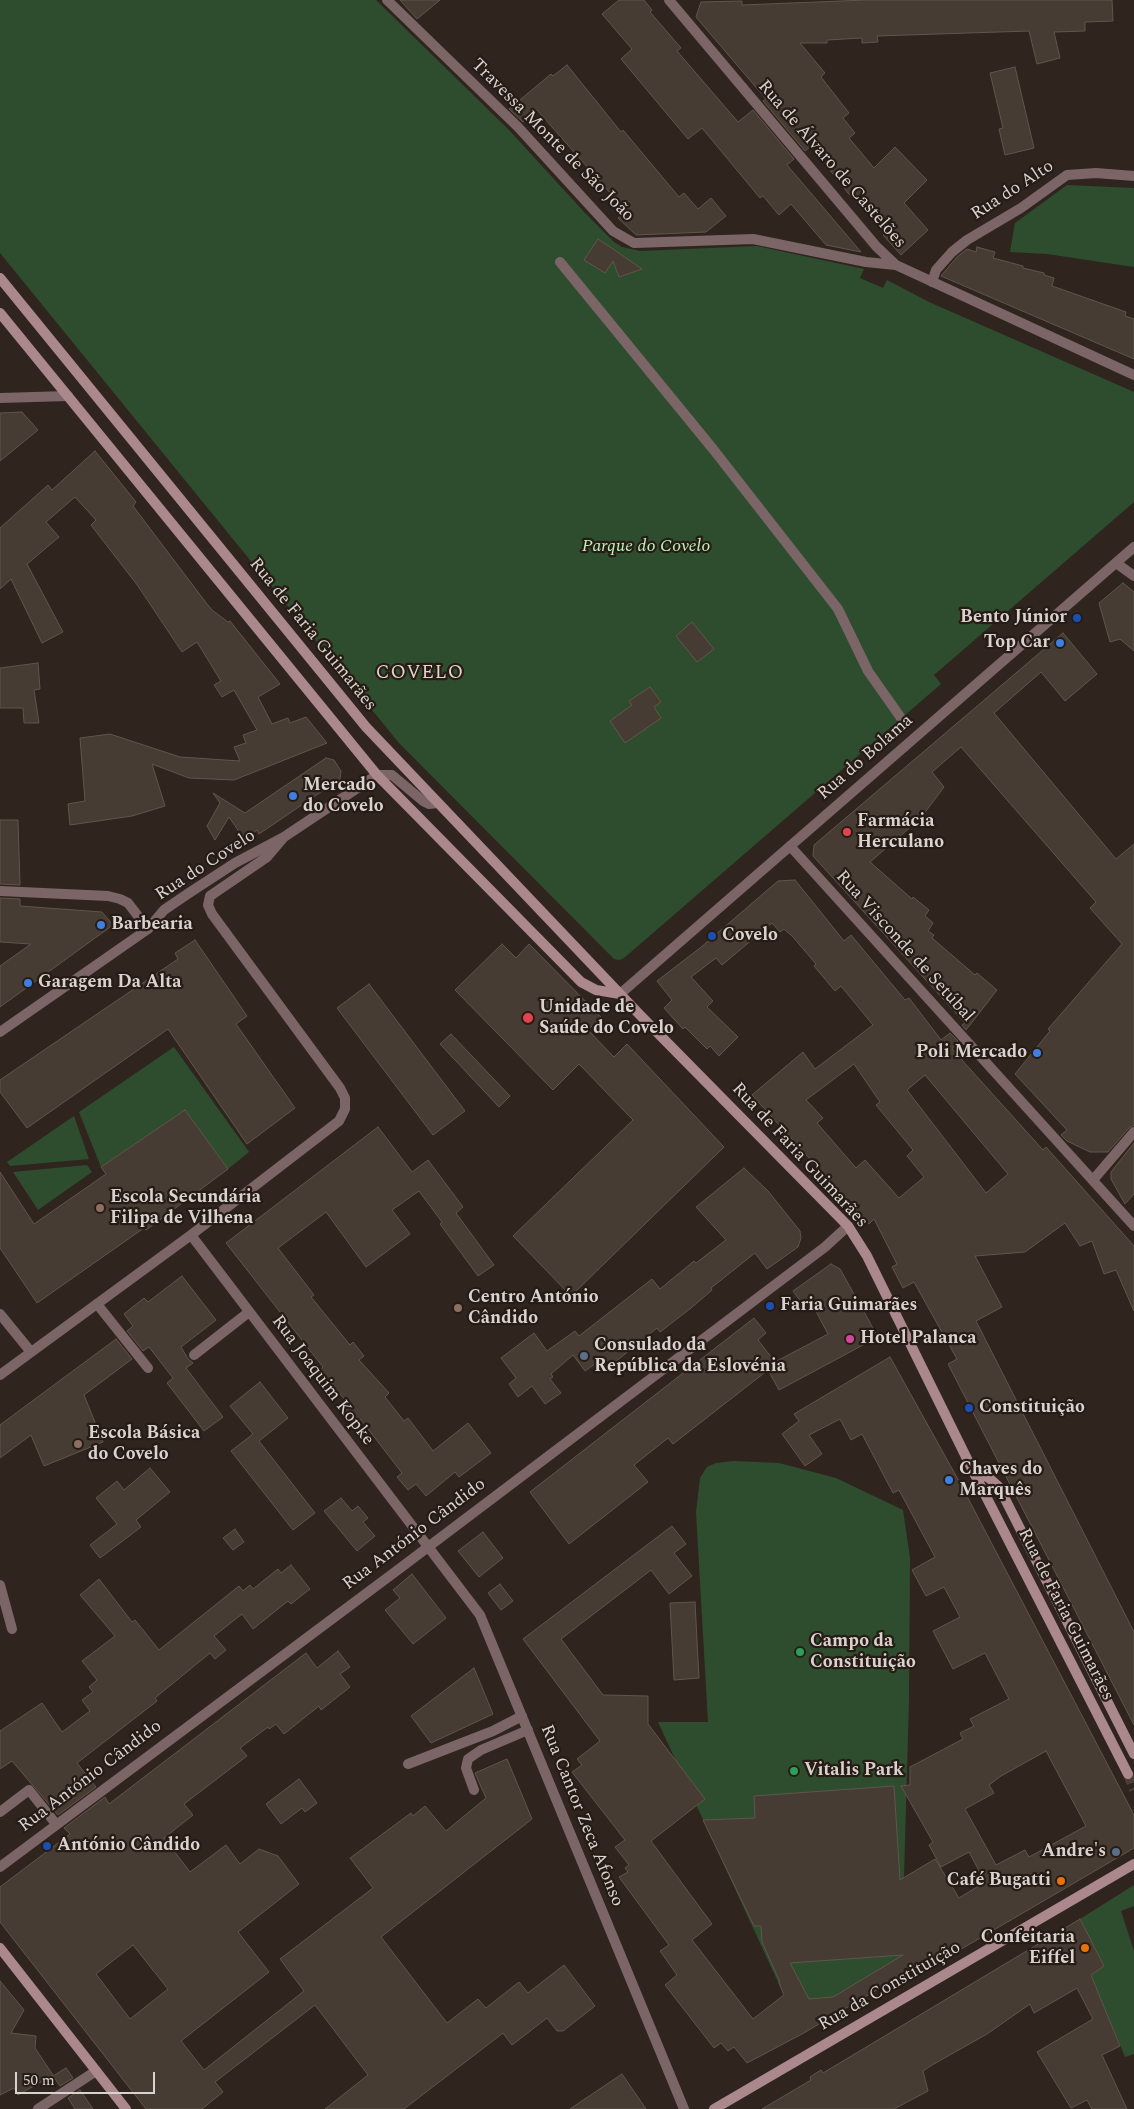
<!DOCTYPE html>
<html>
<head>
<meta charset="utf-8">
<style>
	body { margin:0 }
	#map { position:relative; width:1134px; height:2109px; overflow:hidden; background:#30251e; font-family:Spectral,serif }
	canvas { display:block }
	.scale { position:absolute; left:15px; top:2072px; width:140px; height:22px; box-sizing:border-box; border:2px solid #dad2ce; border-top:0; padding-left:6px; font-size:15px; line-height:18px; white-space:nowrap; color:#dad2ce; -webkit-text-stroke:4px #261c15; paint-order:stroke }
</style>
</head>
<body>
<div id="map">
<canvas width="1134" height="2109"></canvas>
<div class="scale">50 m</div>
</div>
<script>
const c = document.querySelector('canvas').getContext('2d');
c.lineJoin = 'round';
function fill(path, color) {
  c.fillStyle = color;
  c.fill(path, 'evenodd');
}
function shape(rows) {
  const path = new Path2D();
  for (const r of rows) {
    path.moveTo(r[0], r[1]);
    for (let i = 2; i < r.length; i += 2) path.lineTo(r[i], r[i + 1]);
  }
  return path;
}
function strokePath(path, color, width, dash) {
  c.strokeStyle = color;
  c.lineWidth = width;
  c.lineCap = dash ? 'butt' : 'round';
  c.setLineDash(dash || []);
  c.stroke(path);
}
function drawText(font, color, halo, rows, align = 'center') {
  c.font = font + ' Spectral,serif';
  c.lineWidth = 4.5;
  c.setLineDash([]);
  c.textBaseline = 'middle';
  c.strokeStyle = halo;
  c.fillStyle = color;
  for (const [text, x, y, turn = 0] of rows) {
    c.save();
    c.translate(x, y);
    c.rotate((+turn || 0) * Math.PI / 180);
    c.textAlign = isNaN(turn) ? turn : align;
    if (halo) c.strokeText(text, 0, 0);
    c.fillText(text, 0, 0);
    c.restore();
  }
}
fill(shape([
	[0,0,376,0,509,130,586,214,614,242,622,247,640,251,757,246,864,269,860,278,883,288,887,280,929,302,1134,392,1134,502,934,675,941,684,624,958,619,960,614,959,399,743,0,253],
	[1067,185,1134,188,1134,267,1047,254,1010,252,1015,223],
	[174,1047,249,1152,228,1169,185,1110,101,1167,79,1112],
	[74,1116,89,1159,10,1166,7,1162],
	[87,1165,92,1172,38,1210,13,1172],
	[734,1461,779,1463,836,1478,903,1510,910,1558,909,1698,904,1877,917,1967,908,1963,902,1975,802,2034,658,1722,708,1722,696,1512,700,1478,707,1467,716,1463],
	[1134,1885,1134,1906,1121,1911,1134,1951,1134,2054,1125,2057,1091,1975,1104,1966,1080,1919]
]), '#2e4d2e');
const building = shape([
	[400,0,440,0,417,19,400,0],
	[619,0,644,0,652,10,650,12,681,48,677,51,738,122,753,110,794,159,787,165,861,252,826,245,791,204,779,215,763,196,760,198,702,128,688,139,621,59,632,49,602,14,619,0],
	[866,0,1112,0,1113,21,1085,22,1085,31,1054,32,1060,58,1037,64,1029,31,877,36,878,42,862,43,862,38,827,40,827,43,800,43,825,73,821,77,849,113,843,118,855,133,849,138,874,168,895,147,927,180,904,203,928,230,901,255,883,235,886,232,848,193,811,146,805,151,763,101,766,99,696,17,701,2,742,1,742,5,866,0],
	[567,65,621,132,623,130,679,197,684,193,698,209,711,198,726,216,706,232,636,235,618,218,626,211,537,110,523,122,509,109,551,74,553,76,567,65],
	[1015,67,1034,148,1005,155,999,129,1003,128,990,73,1015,67],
	[598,239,619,253,642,269,619,277,613,261,605,273,584,260,598,239],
	[977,247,995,252,993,258,1023,266,1023,268,1044,273,1044,275,1054,278,1052,286,1126,312,1125,316,1134,319,1134,359,941,276,957,257,967,249,976,252,977,247],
	[22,412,38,430,0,461,0,413,22,412],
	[95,451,136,502,133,506,207,604,212,610,228,622,230,621,280,684,258,697,272,724,288,718,290,723,306,717,327,743,234,780,189,778,152,764,165,806,132,816,70,825,68,804,85,801,80,738,110,734,180,757,240,761,234,747,246,743,243,735,257,730,234,690,222,697,214,685,221,681,197,642,182,652,138,586,91,525,96,520,75,497,46,522,59,537,27,564,63,632,42,643,11,579,0,589,0,528,48,485,52,490,95,451],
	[1123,583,1134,592,1134,651,1120,639,1110,642,1099,603,1123,583],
	[692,622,714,649,697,662,676,636,692,622],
	[1063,633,1097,674,1065,701,1041,672,994,713,1116,859,1134,844,1134,1125,1129,1128,1108,1152,1090,1152,1067,1141,1061,1135,1067,1130,1015,1074,1050,1031,1048,1029,1122,944,1090,908,1096,902,961,747,932,772,944,787,920,819,870,862,912,899,913,897,929,910,925,916,933,923,928,931,934,935,932,938,975,975,977,973,997,990,966,1030,962,1025,965,1023,813,856,814,845,1063,633],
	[38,663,40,689,34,690,39,723,24,723,23,708,0,708,0,668,38,663],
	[650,687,661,702,654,707,661,718,625,743,610,721,632,705,629,701,650,687],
	[326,758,334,760,341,771,340,779,259,834,257,830,244,839,229,817,215,840,207,826,220,803,213,793,245,813,326,758],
	[0,820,18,820,20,885,0,884,0,820],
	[795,880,844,941,851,935,905,1000,909,998,941,1040,950,1033,958,1041,952,1049,1043,1150,1046,1147,1134,1246,1134,1311,1116,1270,1104,1274,1092,1241,1080,1246,1065,1223,1025,1252,975,1256,1002,1307,976,1321,1134,1632,1134,1725,948,1364,957,1359,914,1282,903,1288,892,1267,897,1264,874,1219,869,1224,752,1095,803,1052,815,1069,873,1025,841,986,835,991,814,966,816,964,793,937,784,929,780,932,772,923,722,965,716,958,691,977,713,1001,707,1007,738,1037,719,1056,710,1046,707,1049,685,1027,683,1029,664,1008,672,1000,657,981,700,948,778,881,795,880],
	[854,1064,880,1102,876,1105,913,1150,907,1156,924,1177,899,1198,865,1160,856,1168,817,1123,823,1118,806,1100,854,1064],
	[925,1075,1008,1174,986,1193,907,1090,925,1075],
	[0,898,20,899,20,906,102,912,113,925,0,1007,0,966,31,944,0,942,0,898],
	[195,940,247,1016,236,1024,295,1108,247,1144,168,1029,27,1128,0,1092,0,1080,178,959,175,953,195,940],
	[502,944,516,958,529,944,601,1017,588,1030,614,1057,627,1044,724,1147,571,1296,513,1236,633,1120,579,1064,553,1090,455,990,502,944],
	[369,984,465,1111,433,1135,337,1008,369,984],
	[451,1034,510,1096,499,1107,440,1044,451,1034],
	[185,1110,228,1169,146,1230,144,1228,37,1303,0,1248,0,1172,34,1224,106,1174,101,1167,185,1110],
	[378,1127,412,1172,428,1160,463,1207,456,1213,494,1265,478,1276,440,1224,442,1222,419,1191,392,1210,410,1234,366,1267,326,1212,278,1248,314,1295,311,1297,350,1345,353,1342,364,1356,359,1360,389,1393,385,1397,404,1421,408,1418,433,1451,468,1423,491,1453,459,1477,455,1472,426,1496,416,1484,408,1490,397,1477,402,1473,365,1425,360,1419,355,1424,345,1411,350,1406,320,1370,323,1367,226,1243,378,1127],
	[1134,1143,1134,1194,1125,1204,1111,1179,1111,1172,1134,1143],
	[744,1168,768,1191,800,1231,801,1238,798,1247,767,1269,755,1253,711,1288,712,1290,691,1308,660,1332,657,1328,609,1367,602,1359,585,1371,573,1355,551,1374,553,1377,550,1379,561,1393,545,1404,532,1386,518,1397,509,1384,516,1378,501,1358,534,1333,547,1351,575,1331,579,1336,652,1279,660,1289,694,1261,696,1263,726,1240,696,1207,744,1168],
	[831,1264,840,1269,878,1337,779,1390,768,1370,673,1444,668,1438,634,1465,648,1482,569,1544,530,1492,754,1318,766,1333,758,1340,775,1362,828,1334,811,1302,804,1306,793,1291,831,1264],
	[182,1276,216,1320,181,1347,188,1359,193,1363,186,1368,223,1417,204,1431,167,1383,173,1378,149,1347,143,1351,127,1331,133,1326,124,1314,144,1298,148,1302,182,1276],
	[116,1339,132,1359,84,1395,103,1442,44,1466,31,1435,0,1458,0,1425,116,1339],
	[890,1357,960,1483,1134,1815,1134,1848,922,1972,921,1964,802,2034,747,2063,734,2047,728,2051,721,2043,714,2048,665,1985,677,1975,660,1951,669,1945,619,1877,628,1872,625,1868,629,1865,615,1847,625,1840,572,1772,582,1765,577,1759,600,1741,523,1639,672,1526,686,1544,674,1553,692,1576,669,1594,651,1570,561,1639,603,1695,648,1696,648,1724,705,1799,651,1841,712,1924,692,1940,753,2019,784,1995,779,1983,780,1982,762,1942,761,1926,754,1926,703,1820,755,1818,754,1796,894,1786,900,1880,935,1859,959,1898,985,1882,969,1852,941,1867,929,1845,933,1842,901,1786,910,1785,910,1767,963,1739,960,1733,974,1726,970,1719,1009,1699,985,1653,953,1669,933,1631,960,1617,944,1587,926,1596,912,1570,935,1557,899,1490,893,1493,862,1434,851,1440,840,1419,809,1435,822,1454,805,1466,782,1434,799,1421,794,1414,890,1357],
	[1046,1751,1086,1826,1029,1857,1025,1850,996,1865,965,1809,994,1793,989,1785,1001,1776,1046,1751],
	[903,1955,833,1997,809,1999,790,1963,903,1955],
	[260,1382,288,1418,259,1441,315,1513,293,1530,231,1451,253,1434,230,1406,260,1382],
	[150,1468,170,1492,136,1520,141,1527,100,1558,90,1545,117,1524,96,1498,117,1481,124,1490,150,1468],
	[341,1498,352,1511,358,1506,368,1518,363,1522,375,1536,357,1551,324,1511,341,1498],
	[235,1529,244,1542,233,1550,223,1538,235,1529],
	[483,1532,503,1558,479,1577,458,1551,483,1532],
	[291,1565,310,1589,291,1604,288,1601,253,1629,242,1614,214,1636,226,1650,215,1659,210,1653,155,1698,157,1701,77,1763,96,1787,58,1815,12,1761,0,1769,0,1731,42,1703,62,1732,90,1711,82,1700,93,1692,89,1687,97,1680,82,1661,115,1636,80,1595,99,1579,132,1622,135,1620,159,1650,239,1586,243,1591,250,1585,253,1589,278,1569,281,1573,291,1565],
	[412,1574,446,1618,413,1644,385,1610,400,1598,393,1590,412,1574],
	[500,1584,513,1601,501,1610,488,1593,500,1584],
	[695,1602,699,1678,674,1680,670,1603,695,1602],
	[338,1651,350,1667,340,1674,350,1687,321,1710,319,1706,284,1734,276,1724,269,1729,268,1727,240,1748,247,1756,184,1804,193,1815,164,1838,190,1872,226,1845,240,1864,259,1849,278,1856,299,1884,238,1932,269,1972,181,2041,204,2070,304,1991,280,1959,373,1888,350,1858,411,1813,413,1816,425,1806,446,1831,486,1798,475,1773,507,1759,532,1819,381,1937,447,2023,478,1999,486,2008,519,1982,528,1993,564,1965,595,2006,563,2031,557,2031,547,2018,512,2045,503,2033,404,2109,325,2109,368,2075,315,2005,215,2082,223,2092,202,2109,146,2109,0,1922,0,1887,70,1834,64,1828,105,1797,109,1804,306,1653,317,1668,338,1651],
	[133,1945,168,1989,130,2019,96,1974,133,1945],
	[474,1668,493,1714,431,1743,411,1716,474,1668],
	[299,1779,317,1803,305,1812,302,1808,281,1824,266,1804,299,1779],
	[1080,1919,1104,1966,1091,1975,1120,2046,1102,2055,1127,2109,1092,2109,1087,2100,1071,2108,1037,2052,1093,2019,1077,1988,1034,2013,1030,2004,987,2034,932,2065,923,2071,928,2091,894,2109,762,2109,811,2080,810,2077,821,2070,823,2073,1080,1919],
	[0,1981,24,2010,11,2033,36,2036,35,2048,53,2075,18,2095,14,2088,0,2095,0,1981],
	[66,2068,73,2078,60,2086,53,2076,66,2068],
	[622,2074,646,2109,570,2109,622,2074],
	[80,2090,93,2109,75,2109,68,2098,80,2090]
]);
fill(building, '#473c33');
strokePath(building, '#61554c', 1);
strokePath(shape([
	[1128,1774,1134,1790]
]), '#4a3f38', 10, [10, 5]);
strokePath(shape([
	[560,262,713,449,838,609,868,671,901,718],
	[97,1304,148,1368],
	[194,1355,249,1312],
	[408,1764,493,1731,522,1716],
	[474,1790,466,1768,468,1759,481,1750,528,1730],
	[0,1812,29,1790,56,1824],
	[38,2109,96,2071]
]), '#7c6567', 10);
strokePath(shape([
	[387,0,518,127,613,231,634,243,753,239,866,262,896,265],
	[669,0,876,246,896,265,1134,375],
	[932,282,936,270,952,252,967,240,1021,208,1067,175,1096,173,1134,176],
	[0,398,68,396],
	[1116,563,1134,576],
	[790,846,1134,1226],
	[0,891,108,896,120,899,128,903,148,929],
	[620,994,1134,547],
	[0,1032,148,929,164,910,189,893,235,863,284,837,377,775,392,775,423,801,429,804,437,803],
	[1093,1180,1134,1132],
	[191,1235,480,1615,684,2109],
	[0,1314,31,1352],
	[0,1375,191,1235,339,1121,345,1109,345,1098,340,1088,212,914,208,905,210,896,267,857,284,837],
	[0,1585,12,1629],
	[0,1867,403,1566,825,1247,848,1226]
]), '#7c6567', 10);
strokePath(shape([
	[0,278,366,727,640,1015,848,1226,867,1256,973,1471,1128,1774],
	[0,313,377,775,581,982,596,990,620,994],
	[973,1471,989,1478,999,1487,1134,1754],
	[0,1948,126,2109],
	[714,2109,1134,1864]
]), '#ab888b', 10);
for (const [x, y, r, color] of [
	[1077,618,5,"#1a4fb4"],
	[1060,643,5,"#3f7fe0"],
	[293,796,5,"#3f7fe0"],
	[847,832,5,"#e0444e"],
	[101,925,5,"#3f7fe0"],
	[712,936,5,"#1a4fb4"],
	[28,983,5,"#3f7fe0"],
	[528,1018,6,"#e0444e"],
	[1037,1053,5,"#3f7fe0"],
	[100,1208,5,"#8d6e63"],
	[770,1306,5,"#1a4fb4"],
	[458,1308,5,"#8d6e63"],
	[850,1339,5,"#d1479c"],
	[584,1356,5,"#5c6f8a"],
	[969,1408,5,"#1a4fb4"],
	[78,1444,5,"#8d6e63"],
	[949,1480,5,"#3f7fe0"],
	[800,1652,5,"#2e9e5b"],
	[794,1771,5,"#2e9e5b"],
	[47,1846,5,"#1a4fb4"],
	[1116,1852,5,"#5c6f8a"],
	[1061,1881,5,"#e8710a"],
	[1085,1948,5,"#e8710a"]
]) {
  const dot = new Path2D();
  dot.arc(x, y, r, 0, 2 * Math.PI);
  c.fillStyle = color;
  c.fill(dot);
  strokePath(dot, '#261c15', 2);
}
drawText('18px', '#dad2ce', '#261c15', [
	["Travessa Monte de São João",552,141,45],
	["Rua de Álvaro de Castelões",831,165,49],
	["Rua do Alto",1013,191,-33],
	["Rua de Faria Guimarães",312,635,51],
	["Rua do Bolama",866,758,-41],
	["Rua do Covelo",206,866,-33],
	["Rua Visconde de Setúbal",904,947,48],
	["Rua de Faria Guimarães",799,1156,47],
	["Rua Joaquim Kopke",322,1381,53],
	["Rua António Cândido",415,1535,-37],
	["Rua de Faria Guimarães",1065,1615,63],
	["Rua António Cândido",91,1777,-37],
	["Rua Cantor Zeca Afonso",581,1816,68],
	["Rua da Constituição",890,1987,-30]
]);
drawText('italic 18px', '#bbf3bb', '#261c15', [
	["Parque do Covelo",646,547]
]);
drawText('bold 18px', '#dad2ce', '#261c15', [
	["Bento Júnior",1067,618,"right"],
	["Top Car",1050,643,"right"],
	["Mercado",303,786],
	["do Covelo",303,807],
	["Farmácia",857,822],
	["Herculano",857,843],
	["Barbearia",111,925],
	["Covelo",722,936],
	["Garagem Da Alta",38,983],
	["Unidade de",539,1008],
	["Saúde do Covelo",539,1029],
	["Poli Mercado",1027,1053,"right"],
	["Escola Secundária",110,1198],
	["Filipa de Vilhena",110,1219],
	["Centro António",468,1298],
	["Cândido",468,1319],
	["Faria Guimarães",780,1306],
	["Hotel Palanca",860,1339],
	["Consulado da",594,1346],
	["República da Eslovénia",594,1367],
	["Constituição",979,1408],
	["Escola Básica",88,1434],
	["do Covelo",88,1455],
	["Chaves do",959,1470],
	["Marquês",959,1491],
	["Campo da",810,1642],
	["Constituição",810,1663],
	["Vitalis Park",804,1771],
	["António Cândido",57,1846],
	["Andre's",1106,1852,"right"],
	["Café Bugatti",1051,1881,"right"],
	["Confeitaria",1075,1938,"right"],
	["Eiffel",1075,1959,"right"]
], 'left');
c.letterSpacing = '1px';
drawText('19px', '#e4d5cc', '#261c15', [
	["COVELO",420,674]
]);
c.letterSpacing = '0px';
</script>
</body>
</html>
